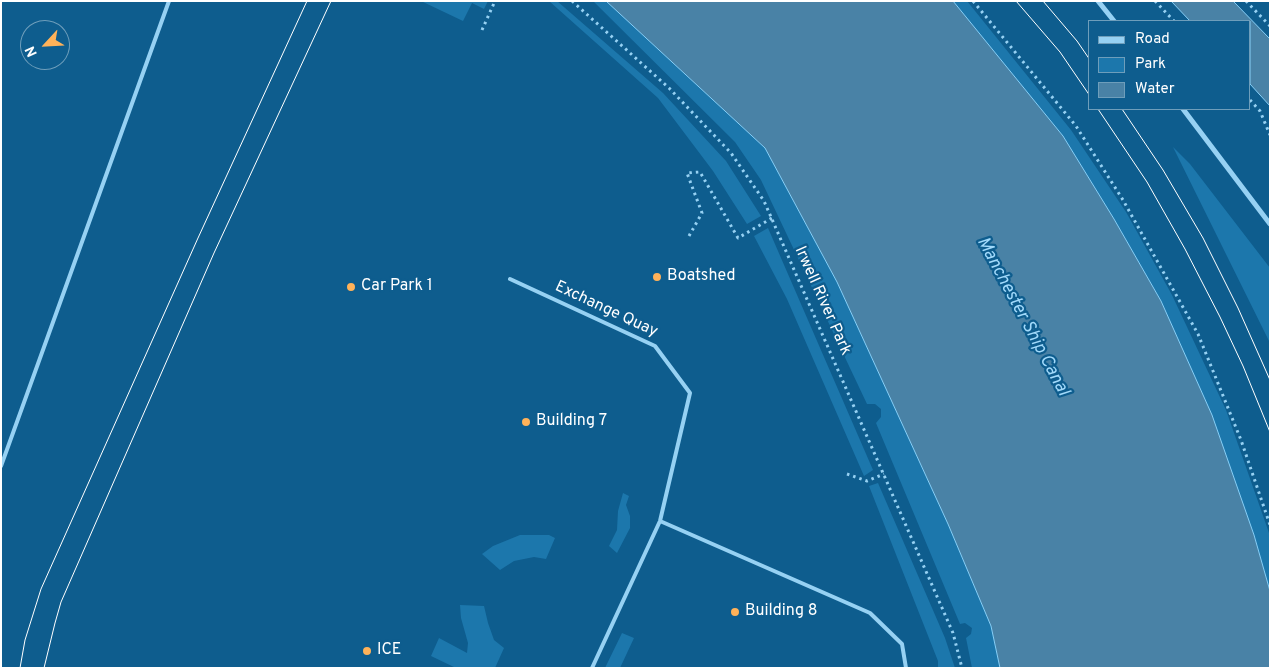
<!DOCTYPE html>
<html>
<head>
<meta charset="utf-8">
<style>
	body { margin:0 }
	#map { position:relative; width:1271px; height:669px; overflow:hidden; background:#0e5d8e; font-family:Overpass,sans-serif }
	canvas { display:block }
	.frame { position:absolute; inset:0; border:2px solid #fff; pointer-events:none }
	.legend { position:absolute; left:1088px; top:20px; width:162px; height:90px; box-sizing:border-box; background:#0e5d8e; border:1px solid #6e9ebb; margin:0; padding:6px 9px; list-style:none; font-size:15px; color:#fff }
	.legend li { display:flex; align-items:center; gap:10px; height:25px }
	.legend b { width:25px; border:1px solid #6e9ebb }
	.north { position:absolute; left:20px; top:20px; width:50px; height:50px; box-sizing:border-box; background:#0e5d8e; border:1px solid #6e9ebb; border-radius:50%; rotate:245deg; font-size:14px; font-weight:700; line-height:20px; text-align:center; color:#fff }
	.north::after { content:''; display:block; margin:auto; width:18px; height:22px; background:#ffb259; clip-path:polygon(50% 0,100% 100%,50% 72%,0 100%) }
</style>
</head>
<body>
<div id="map">
<canvas width="1271" height="669"></canvas>
<div class="frame"></div>
<ul class="legend">
<li><b style="height:6px;background:#96d1f3"></b>Road</li>
<li><b style="height:14px;background:#1c77ac"></b>Park</li>
<li><b style="height:14px;background:#4982a6"></b>Water</li>
</ul>
<div class="north">N</div>
</div>
<script>
const c = document.querySelector('canvas').getContext('2d');
c.lineJoin = 'round';
function fill(path, color) {
  c.fillStyle = color;
  c.fill(path, 'evenodd');
}
function shape(rows) {
  const path = new Path2D();
  for (const r of rows) {
    path.moveTo(r[0], r[1]);
    for (let i = 2; i < r.length; i += 2) path.lineTo(r[i], r[i + 1]);
  }
  return path;
}
function strokePath(path, color, width, dash) {
  c.strokeStyle = color;
  c.lineWidth = width;
  c.lineCap = dash ? 'butt' : 'round';
  c.setLineDash(dash || []);
  c.stroke(path);
}
function drawText(font, color, halo, rows, align = 'center') {
  c.font = font + ' Overpass,sans-serif';
  c.lineWidth = 4.5;
  c.setLineDash([]);
  c.textBaseline = 'middle';
  c.strokeStyle = halo;
  c.fillStyle = color;
  for (const [text, x, y, turn = 0] of rows) {
    c.save();
    c.translate(x, y);
    c.rotate((+turn || 0) * Math.PI / 180);
    c.textAlign = isNaN(turn) ? turn : align;
    if (halo) c.strokeText(text, 0, 0);
    c.fillText(text, 0, 0);
    c.restore();
  }
}
fill(shape([
	[421,1,488,1,484,9,472,3,463,21],
	[549,1,557,1,663,93,726,161,761,216,747,224,713,171,658,98],
	[593,1,606,1,765,148,837,282,948,524,991,626,1000,668,972,668,966,638,971,634,972,628,965,623,960,624,876,423,881,417,881,409,875,404,867,404,761,180,735,142],
	[953,1,967,1,1071,130,1126,212,1172,295,1226,410,1268,530,1270,536,1270,591,1254,535,1161,301,1114,219,1063,136],
	[1173,147,1190,164,1270,268,1270,343],
	[768,228,873,470,864,476,787,299,754,236],
	[878,483,945,638,955,668,938,668,938,661,869,486],
	[623,493,629,496,626,505,630,516,630,528,617,553,609,546,617,530,618,511],
	[520,535,549,535,555,538,546,559,534,557,514,561,500,570,482,554,493,546],
	[460,605,484,606,488,623,494,640,504,648,495,668,456,668,431,656,439,638,467,653,468,643,461,618],
	[622,633,634,638,620,668,605,668]
]), '#1c77ac');
const water = shape([
	[606,1,953,1,1063,136,1114,219,1161,301,1212,415,1254,535,1270,591,1270,668,1000,668,991,626,948,524,837,282,765,148,606,1],
	[1171,1,1233,1,1270,39,1270,106,1250,84,1250,21,1190,21,1171,1]
]);
fill(water, '#4982a6');
strokePath(water, '#87cff7', 1);
strokePath(shape([
	[572,1,669,88,731,153,764,201,953,633,962,668],
	[973,1,1076,126,1123,200,1198,334,1241,440,1270,525],
	[1155,1,1174,21],
	[1246,1,1270,26],
	[482,30,495,1],
	[1250,100,1260,111,1270,135],
	[689,236,702,213,687,173,700,172,738,238,772,218],
	[847,474,867,481,884,474]
]), '#96d1f3', 3, [2.5, 4]);
strokePath(shape([
	[510,279,655,346,690,393,660,521,592,668],
	[1,466,169,1],
	[660,521,870,613,902,644,906,668]
]), '#96d1f3', 4);
strokePath(shape([
	[1098,1,1114,21],
	[1183,109,1270,224]
]), '#96d1f3', 5);
strokePath(shape([
	[1016,1,1060,52,1090,96],
	[1043,1,1077,41,1090,60],
	[1098,109,1147,182,1185,249,1220,317,1243,366,1270,432],
	[1122,109,1163,170,1203,238,1238,308,1270,380],
	[20,668,25,640,41,589,198,238,307,1],
	[44,668,55,623,61,602,214,253,331,1]
]), '#fff', 1);
for (const [x, y, r, color] of [
	[657,277,5,"#ffb259"],
	[351,287,5,"#ffb259"],
	[526,422,5,"#ffb259"],
	[735,612,5,"#ffb259"],
	[367,651,5,"#ffb259"]
]) {
  const dot = new Path2D();
  dot.arc(x, y, r, 0, 2 * Math.PI);
  c.fillStyle = color;
  c.fill(dot);
  strokePath(dot, '#0e5d8e', 2);
}
drawText('16px', '#fff', '#0e5d8e', [
	["Boatshed",667,277],
	["Car Park 1",361,287],
	["Building 7",536,422],
	["Building 8",745,612],
	["ICE",377,651]
], 'left');
drawText('16px', '#fff', '#0e5d8e', [
	["Irwell River Park",822,301,66],
	["Exchange Quay",606,310,25]
]);
drawText('italic 18px', '#a2dafb', '#0e5d8e', [
	["Manchester Ship Canal",1022,317,62]
]);
</script>
</body>
</html>
